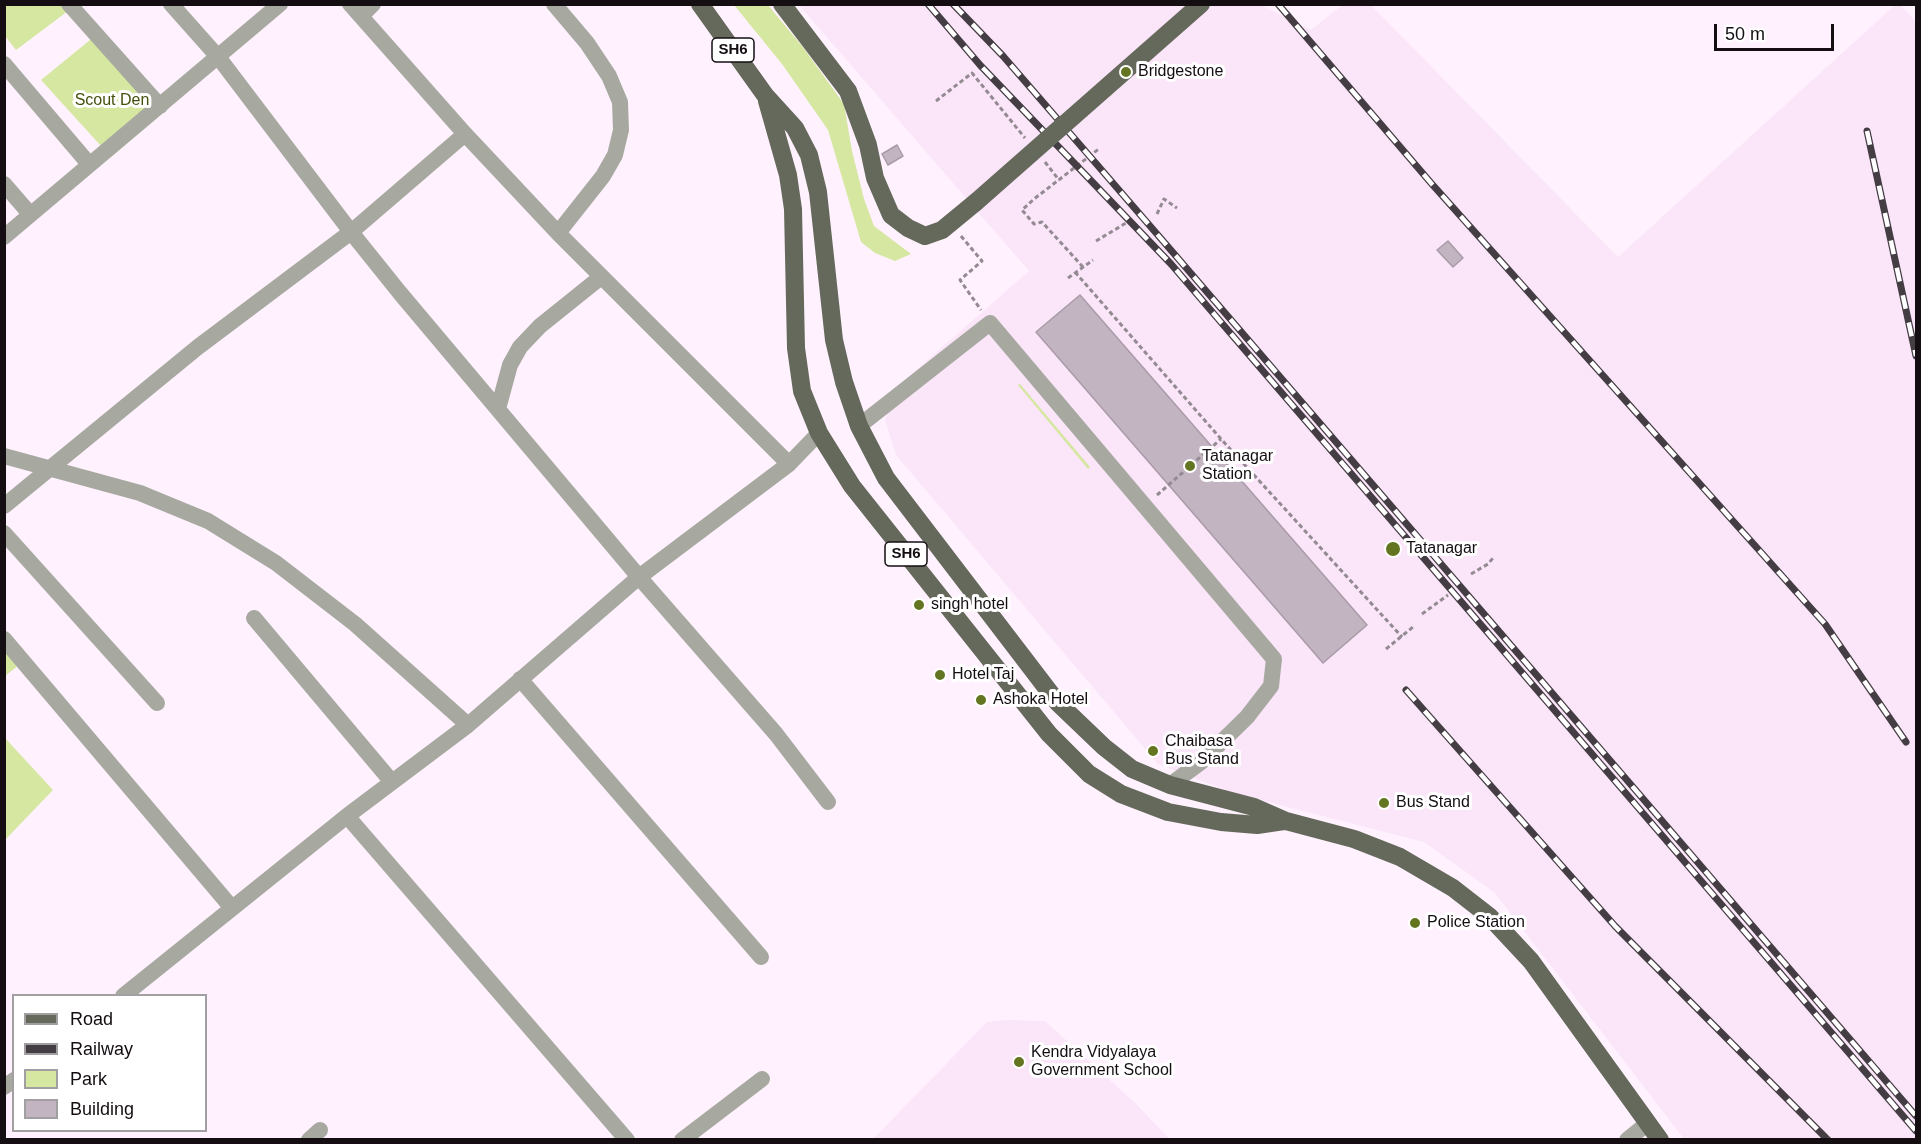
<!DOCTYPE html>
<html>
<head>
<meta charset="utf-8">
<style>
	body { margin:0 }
	#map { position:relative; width:1921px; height:1144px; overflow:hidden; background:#fff2fe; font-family:Arial,sans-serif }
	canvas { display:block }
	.frame { position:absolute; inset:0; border:6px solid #140e13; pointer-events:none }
	.legend { position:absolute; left:12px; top:994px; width:195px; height:138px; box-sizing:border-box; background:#fff; border:2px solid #a19fa1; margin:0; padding:8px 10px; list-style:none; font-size:18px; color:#140e13 }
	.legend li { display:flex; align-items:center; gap:12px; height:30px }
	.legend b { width:30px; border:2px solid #a19fa1 }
	.scale { position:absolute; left:1714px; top:24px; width:120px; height:27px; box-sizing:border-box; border:3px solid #140e13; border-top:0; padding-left:8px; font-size:18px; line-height:21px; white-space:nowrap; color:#140e13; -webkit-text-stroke:4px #fff; paint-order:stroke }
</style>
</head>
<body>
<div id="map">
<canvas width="1921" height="1144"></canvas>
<div class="frame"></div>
<ul class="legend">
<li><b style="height:8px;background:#65695b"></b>Road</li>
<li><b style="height:8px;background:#443d43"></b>Railway</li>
<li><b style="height:16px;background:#d5e7a0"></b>Park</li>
<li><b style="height:16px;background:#c3b4c1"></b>Building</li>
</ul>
<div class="scale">50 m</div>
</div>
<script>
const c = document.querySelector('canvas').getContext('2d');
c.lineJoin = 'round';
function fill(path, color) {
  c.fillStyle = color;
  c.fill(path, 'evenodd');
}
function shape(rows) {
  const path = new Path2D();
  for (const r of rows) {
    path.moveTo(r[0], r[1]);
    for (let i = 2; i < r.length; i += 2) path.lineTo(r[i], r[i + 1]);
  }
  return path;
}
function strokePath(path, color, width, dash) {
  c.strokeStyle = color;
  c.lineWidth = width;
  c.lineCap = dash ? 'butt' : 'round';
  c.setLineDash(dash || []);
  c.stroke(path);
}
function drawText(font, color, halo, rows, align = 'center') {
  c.font = font + ' Arial,sans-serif';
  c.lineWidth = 6;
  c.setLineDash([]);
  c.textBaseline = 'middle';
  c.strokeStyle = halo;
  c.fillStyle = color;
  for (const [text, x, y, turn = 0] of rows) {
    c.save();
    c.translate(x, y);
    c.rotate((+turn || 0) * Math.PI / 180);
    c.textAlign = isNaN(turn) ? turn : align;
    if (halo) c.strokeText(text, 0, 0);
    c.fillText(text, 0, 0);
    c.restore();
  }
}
fill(shape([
	[799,5,1261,5,1311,30,1342,5,1371,5,1618,257,1895,5,1901,5,1916,22,1916,1139,1684,1139,1494,892,1424,842,1233,793,1158,764,896,455,885,420,898,386,1029,271],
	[1007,1020,1045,1021,1133,1101,1170,1139,873,1139,987,1022]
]), '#fbe5f9');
fill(shape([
	[5,5,63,5,68,11,16,50,5,36],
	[734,5,768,5,802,46,844,104,852,151,864,199,874,226,911,254,895,261,875,253,861,242,828,130,782,64],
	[101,31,169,108,111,157,41,80],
	[1020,384,1090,467,1088,469,1018,385],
	[4,646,20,664,5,676,4,676],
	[5,738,53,790,5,840]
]), '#d5e7a0');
const building = shape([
	[897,145,903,156,888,165,882,154,897,145],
	[1448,241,1463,258,1453,267,1437,250,1448,241],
	[1080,295,1367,625,1323,663,1036,332,1080,295]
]);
fill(building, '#c3b4c1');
strokePath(building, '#a99ba8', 1.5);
strokePath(shape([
	[936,101,972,73,1025,138],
	[1045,162,1059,180],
	[1157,214,1164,199,1177,208],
	[961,236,982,261,960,280,981,310],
	[1096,241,1126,223],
	[1083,267,1042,222,1034,224,1022,210,1034,199,1100,148],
	[1075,272,1221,439,1402,637],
	[1068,278,1093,260],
	[1157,495,1221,439],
	[1471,574,1488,564,1493,558],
	[1422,614,1448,595],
	[1386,649,1413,627]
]), '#938a92', 3, [4.5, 3]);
strokePath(shape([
	[69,4,160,106],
	[171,4,219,58,351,232,400,293,639,577,776,734,828,802],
	[350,4,465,134,558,233,789,464],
	[554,4,587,43,609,76,620,102,621,130,615,155,603,176,558,233],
	[361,16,373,4],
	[4,64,89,164],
	[4,184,30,214],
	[4,237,280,4],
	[498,409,510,365,520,347,540,326,601,277],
	[859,426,990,323,1274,659,1271,686,1247,717,1201,762,1170,785],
	[4,456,140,493,208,521,276,563,355,624,468,725],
	[4,506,198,347,351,232,465,134],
	[4,533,157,703],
	[254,618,392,782],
	[4,639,232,908],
	[520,679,761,957],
	[347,816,627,1140],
	[123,996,347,816,468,725,639,577,789,464,819,433],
	[4,1087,14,1080],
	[309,1140,320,1130],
	[682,1140,762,1079],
	[1627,1140,1648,1123]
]), '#a7a9a1', 16);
strokePath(shape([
	[700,4,765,95,795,128,809,155,818,192,834,340,844,382,859,426,886,478,1058,703,1104,747,1132,769,1170,785,1254,807,1286,821,1354,839,1400,857,1453,888,1489,916,1531,961,1660,1140],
	[782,4,848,91,868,145,875,178,891,215,908,228,925,236,942,230,976,202],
	[767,101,788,175,793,209,796,348,802,391,819,433,852,486,1049,734,1089,774,1121,794,1168,812,1221,822,1257,825,1284,821]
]), '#65695b', 18);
const rail = shape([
	[928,4,980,65,1171,264,1916,1131],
	[953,4,1003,56,1176,256,1916,1116],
	[1278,4,1431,183,1825,624,1906,742],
	[1867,131,1916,356],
	[1406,690,1615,926,1828,1140]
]);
strokePath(rail, '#443d43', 7);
strokePath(rail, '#fff', 4.5, [14]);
strokePath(shape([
	[976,202,1201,4]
]), '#65695b', 18);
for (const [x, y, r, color] of [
	[1126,72,6,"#647522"],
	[1190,466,6,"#647522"],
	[1393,549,8,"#647522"],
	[919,605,6,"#647522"],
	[940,675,6,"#647522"],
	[981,700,6,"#647522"],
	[1153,751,6,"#647522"],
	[1384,803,6,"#647522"],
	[1415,923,6,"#647522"],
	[1019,1062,6,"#647522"]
]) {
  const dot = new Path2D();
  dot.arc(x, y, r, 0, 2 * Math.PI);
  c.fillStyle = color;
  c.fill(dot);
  strokePath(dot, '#fff', 2);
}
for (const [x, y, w] of [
	[733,50,42],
	[906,554,42]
]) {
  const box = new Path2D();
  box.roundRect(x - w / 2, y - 12, w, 24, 4.5);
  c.fillStyle = '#fff';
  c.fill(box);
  strokePath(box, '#140e13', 1.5);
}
drawText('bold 15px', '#140e13', null, [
	["SH6",733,50],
	["SH6",906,554]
]);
drawText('16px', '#140e13', '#fff', [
	["Bridgestone",1138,72],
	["Tatanagar",1202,457],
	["Station",1202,475],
	["Tatanagar",1406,549],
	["singh hotel",931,605],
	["Hotel Taj",952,675],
	["Ashoka Hotel",993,700],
	["Chaibasa",1165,742],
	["Bus Stand",1165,760],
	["Bus Stand",1396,803],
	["Police Station",1427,923],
	["Kendra Vidyalaya",1031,1053],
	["Government School",1031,1071]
], 'left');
drawText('16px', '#44510c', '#fff', [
	["Scout Den",112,101]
]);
</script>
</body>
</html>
